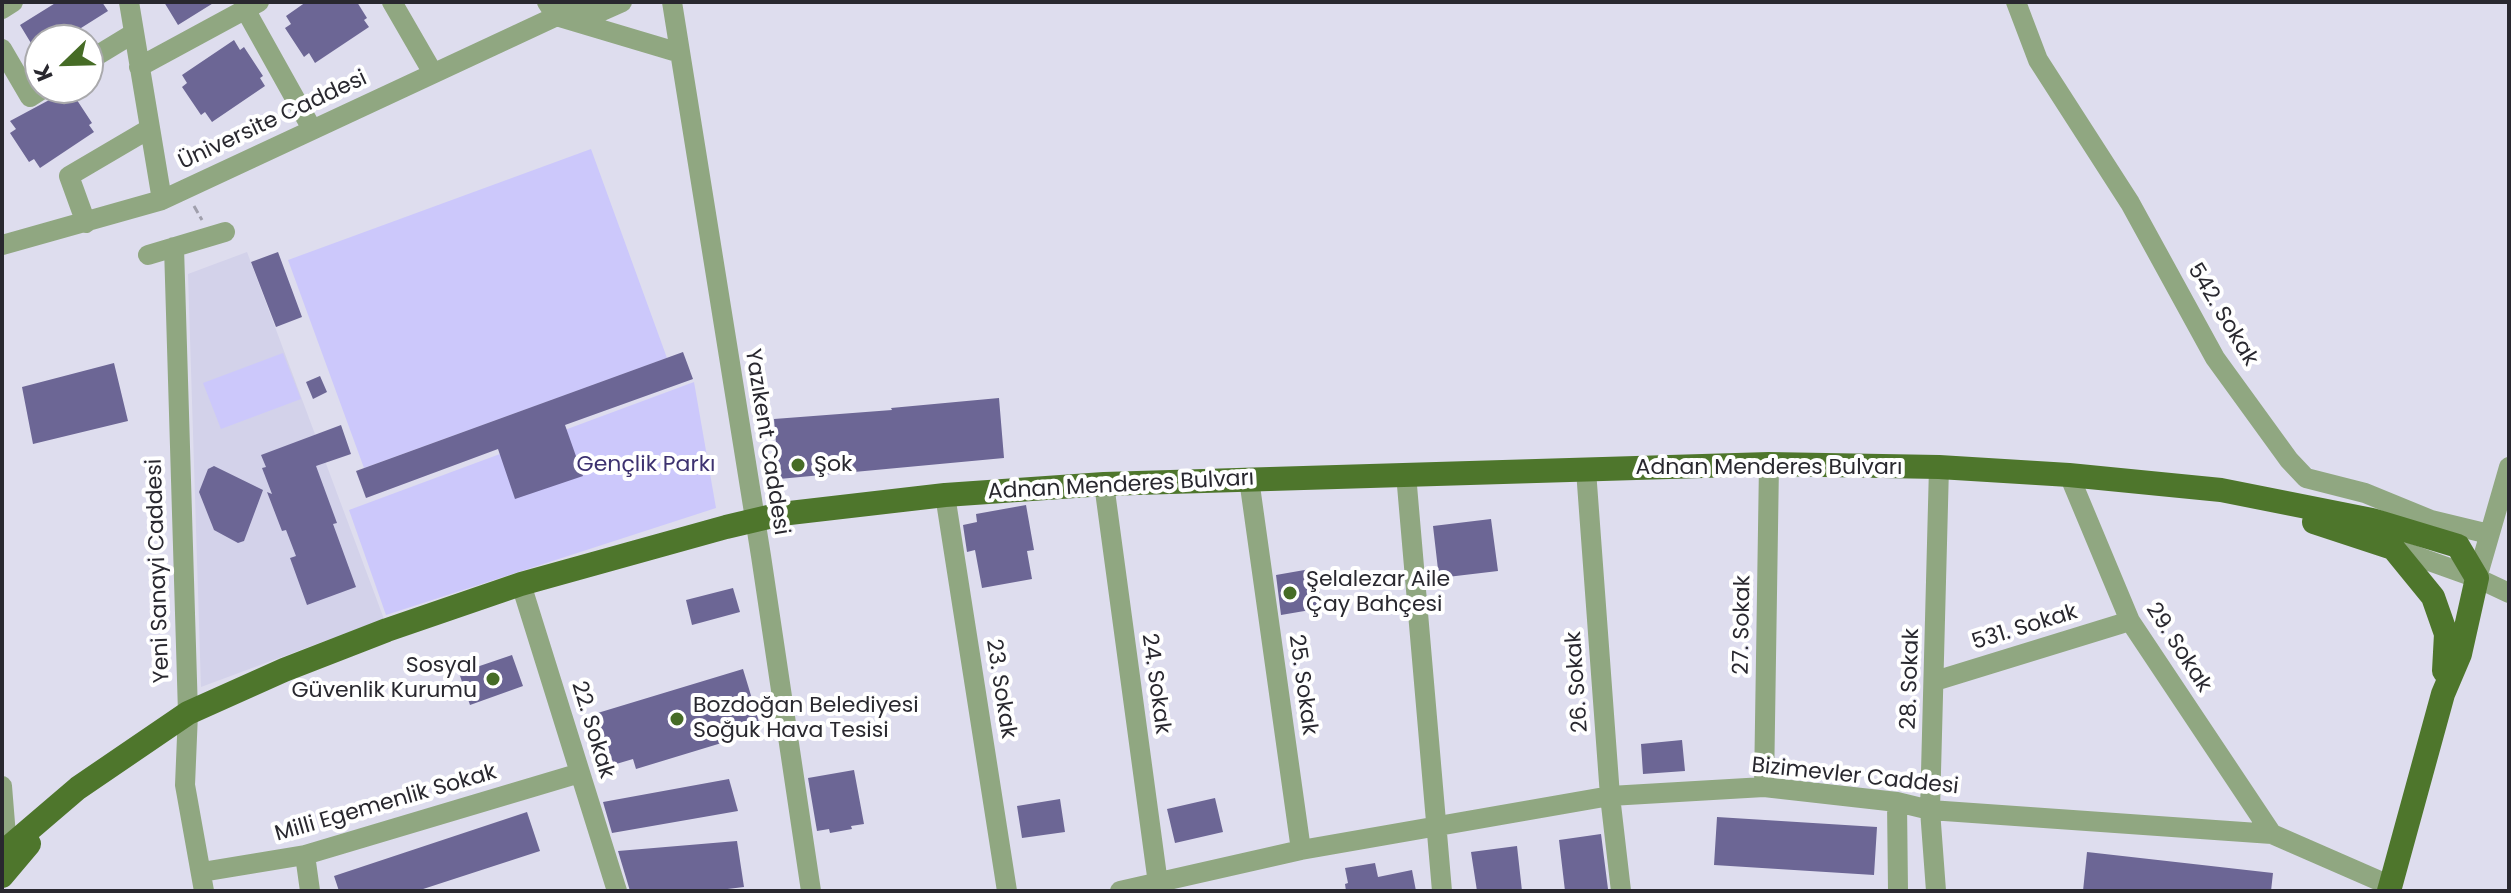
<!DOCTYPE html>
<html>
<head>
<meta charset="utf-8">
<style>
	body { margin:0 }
	#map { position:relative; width:2511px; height:893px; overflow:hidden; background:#deddee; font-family:Poppins,sans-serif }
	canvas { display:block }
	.frame { position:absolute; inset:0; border:4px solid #29282f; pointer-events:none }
	.north { position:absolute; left:24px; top:24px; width:80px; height:80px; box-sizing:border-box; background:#fff; border:2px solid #a9a9ac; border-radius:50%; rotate:247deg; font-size:22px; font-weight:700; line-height:32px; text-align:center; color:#29282f }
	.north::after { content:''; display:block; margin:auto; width:28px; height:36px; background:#466c26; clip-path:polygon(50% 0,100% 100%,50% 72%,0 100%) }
</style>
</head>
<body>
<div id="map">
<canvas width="2511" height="893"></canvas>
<div class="frame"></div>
<div class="north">K</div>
</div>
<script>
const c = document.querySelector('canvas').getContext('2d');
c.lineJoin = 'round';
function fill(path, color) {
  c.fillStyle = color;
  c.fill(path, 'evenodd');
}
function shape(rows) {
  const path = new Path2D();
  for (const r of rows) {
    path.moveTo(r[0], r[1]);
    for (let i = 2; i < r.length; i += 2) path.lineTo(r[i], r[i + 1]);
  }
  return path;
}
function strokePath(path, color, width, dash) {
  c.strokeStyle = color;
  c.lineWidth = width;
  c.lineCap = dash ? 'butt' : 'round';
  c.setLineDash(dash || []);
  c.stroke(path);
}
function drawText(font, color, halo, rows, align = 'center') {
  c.font = font + ' Poppins,sans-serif';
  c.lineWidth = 8;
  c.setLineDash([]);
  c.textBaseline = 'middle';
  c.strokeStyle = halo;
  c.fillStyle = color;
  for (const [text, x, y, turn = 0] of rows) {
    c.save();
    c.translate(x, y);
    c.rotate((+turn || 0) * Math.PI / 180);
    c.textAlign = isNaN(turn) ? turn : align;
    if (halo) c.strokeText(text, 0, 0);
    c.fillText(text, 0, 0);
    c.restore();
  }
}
fill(shape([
	[247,252,384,619,201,687,188,274]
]), '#d3d2ea');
fill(shape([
	[591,149,667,358,364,468,288,260],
	[283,353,301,399,221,429,203,383],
	[694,382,716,508,386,615,349,510]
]), '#ccc8fb');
fill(shape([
	[57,2,102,2,108,11,62,40,40,40,40,58,20,25],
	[164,2,215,2,178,25],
	[306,2,357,2,367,18,364,20,369,27,315,63,309,53,304,57,285,28,291,24,286,16],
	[234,40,240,50,244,47,263,76,260,78,265,86,212,122,205,112,201,115,182,87,187,83,182,75],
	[60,88,64,88,69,96,73,94,92,123,89,125,94,132,40,168,34,159,29,162,10,133,16,129,10,121,51,99],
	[278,252,302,317,276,327,251,262],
	[683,352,693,379,565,425,583,476,515,499,498,449,366,498,356,471],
	[114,363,128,421,33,444,22,387],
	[320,376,327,392,313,399,306,382],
	[999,398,1004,458,779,479,774,419,892,410,891,408],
	[341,425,351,454,316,466,337,523,333,524,356,587,307,605,290,558,296,556,286,530,282,531,267,492,272,494,262,468,266,467,261,455],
	[214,466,263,490,244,541,238,543,214,530,199,492,208,469],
	[1026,505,1034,550,1027,551,1032,579,982,588,975,550,967,552,963,525,977,522,976,514],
	[1491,519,1498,571,1439,578,1433,526],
	[1316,568,1322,608,1281,615,1276,575],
	[733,588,740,612,692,625,686,600],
	[512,655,523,686,470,705,459,673],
	[743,669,759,722,736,729,738,738,636,769,633,759,606,767,591,715],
	[1682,740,1685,771,1643,774,1641,744],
	[854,770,864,824,851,826,852,829,830,833,829,829,817,831,808,778],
	[729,779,738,811,612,833,603,802],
	[1215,798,1223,832,1175,843,1167,809],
	[1060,799,1065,832,1022,838,1017,806],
	[527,812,540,851,417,891,339,891,334,876],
	[1717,817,1877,827,1874,875,1714,865],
	[1601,834,1608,889,1565,891,1559,840],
	[737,841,744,887,711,891,630,891,618,851],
	[1517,846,1522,891,1477,891,1471,852],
	[2087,852,2273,873,2271,891,2083,891],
	[1375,863,1378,877,1412,870,1416,891,1346,891,1345,884,1348,883,1345,868]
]), '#6c6695');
strokePath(shape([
	[194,206,202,220]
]), '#a09fac', 3, [8, 4]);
strokePath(shape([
	[129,2,162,200],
	[392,2,433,73],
	[547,2,556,16,680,53],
	[672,2,761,556,811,891],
	[2016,2,2038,60,2130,203,2215,358,2289,460,2306,478,2365,493,2431,520,2489,534],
	[2,9,13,2],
	[245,9,312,129],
	[577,22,622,2],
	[2,49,30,97,44,88],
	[88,61,134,33],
	[139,67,259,2],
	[86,223,69,176,149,129],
	[2,245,162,200,587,2],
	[174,247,188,713,185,785,204,891],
	[148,255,225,232],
	[1586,470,1610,796,1621,891],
	[1406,474,1442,891],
	[2069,475,2130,621,2272,834],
	[1249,479,1301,850],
	[1104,484,1159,891],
	[945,495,1007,891],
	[2393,548,2477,578,2509,593],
	[2477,578,2509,467],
	[521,584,617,891],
	[1935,681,2130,621],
	[2,786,7,848],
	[1764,787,1769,464],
	[1897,802,1898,891],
	[305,855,310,891],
	[202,872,305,855,580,773],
	[1120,891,1301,850,1610,796,1764,787,1897,802,1930,810,2272,834,2391,886],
	[1936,891,1930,810,1939,467]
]), '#90a781', 20);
strokePath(shape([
	[2314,522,2393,548,2433,597,2446,634,2444,671],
	[2,853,78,788,188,713,284,670,387,630,521,584,726,527,781,514,945,495,1104,484,1769,464,1939,467,2069,475,2221,490,2372,520,2458,546,2477,578,2460,654,2443,694,2389,891],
	[2,876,29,844]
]), '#4e762c', 24);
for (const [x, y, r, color] of [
	[798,465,8,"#466c26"],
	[1290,593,8,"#466c26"],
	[493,679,8,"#466c26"],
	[677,719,8,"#466c26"]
]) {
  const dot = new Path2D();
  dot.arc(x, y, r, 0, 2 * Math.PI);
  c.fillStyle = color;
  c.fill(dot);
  strokePath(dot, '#fff', 3);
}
drawText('22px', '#29282f', '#fff', [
	["Üniversite Caddesi",273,121,-25],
	["542. Sokak",2222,315,59],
	["Yazıkent Caddesi",766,442,81],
	["Adnan Menderes Bulvarı",1769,468],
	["Adnan Menderes Bulvarı",1121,486,-3],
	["Yeni Sanayi Caddesi",159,571,-92],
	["27. Sokak",1743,625,-89],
	["531. Sokak",2025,628,-17],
	["29. Sokak",2178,648,57],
	["28. Sokak",1911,679,-88],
	["26. Sokak",1578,682,-94],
	["24. Sokak",1155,684,82],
	["25. Sokak",1302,685,82],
	["23. Sokak",1000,689,81],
	["22. Sokak",592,730,73],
	["Bizimevler Caddesi",1855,777,6],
	["Milli Egemenlik Sokak",386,804,-16]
]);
drawText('22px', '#3d3270', '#fff', [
	["Gençlik Parkı",646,465]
]);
drawText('22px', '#29282f', '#fff', [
	["Şok",814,465],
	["Şelalezar Aile",1306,580],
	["Çay Bahçesi",1306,605],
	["Sosyal",477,666,"right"],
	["Güvenlik Kurumu",477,691,"right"],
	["Bozdoğan Belediyesi",693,706],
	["Soğuk Hava Tesisi",693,731]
], 'left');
</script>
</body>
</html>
